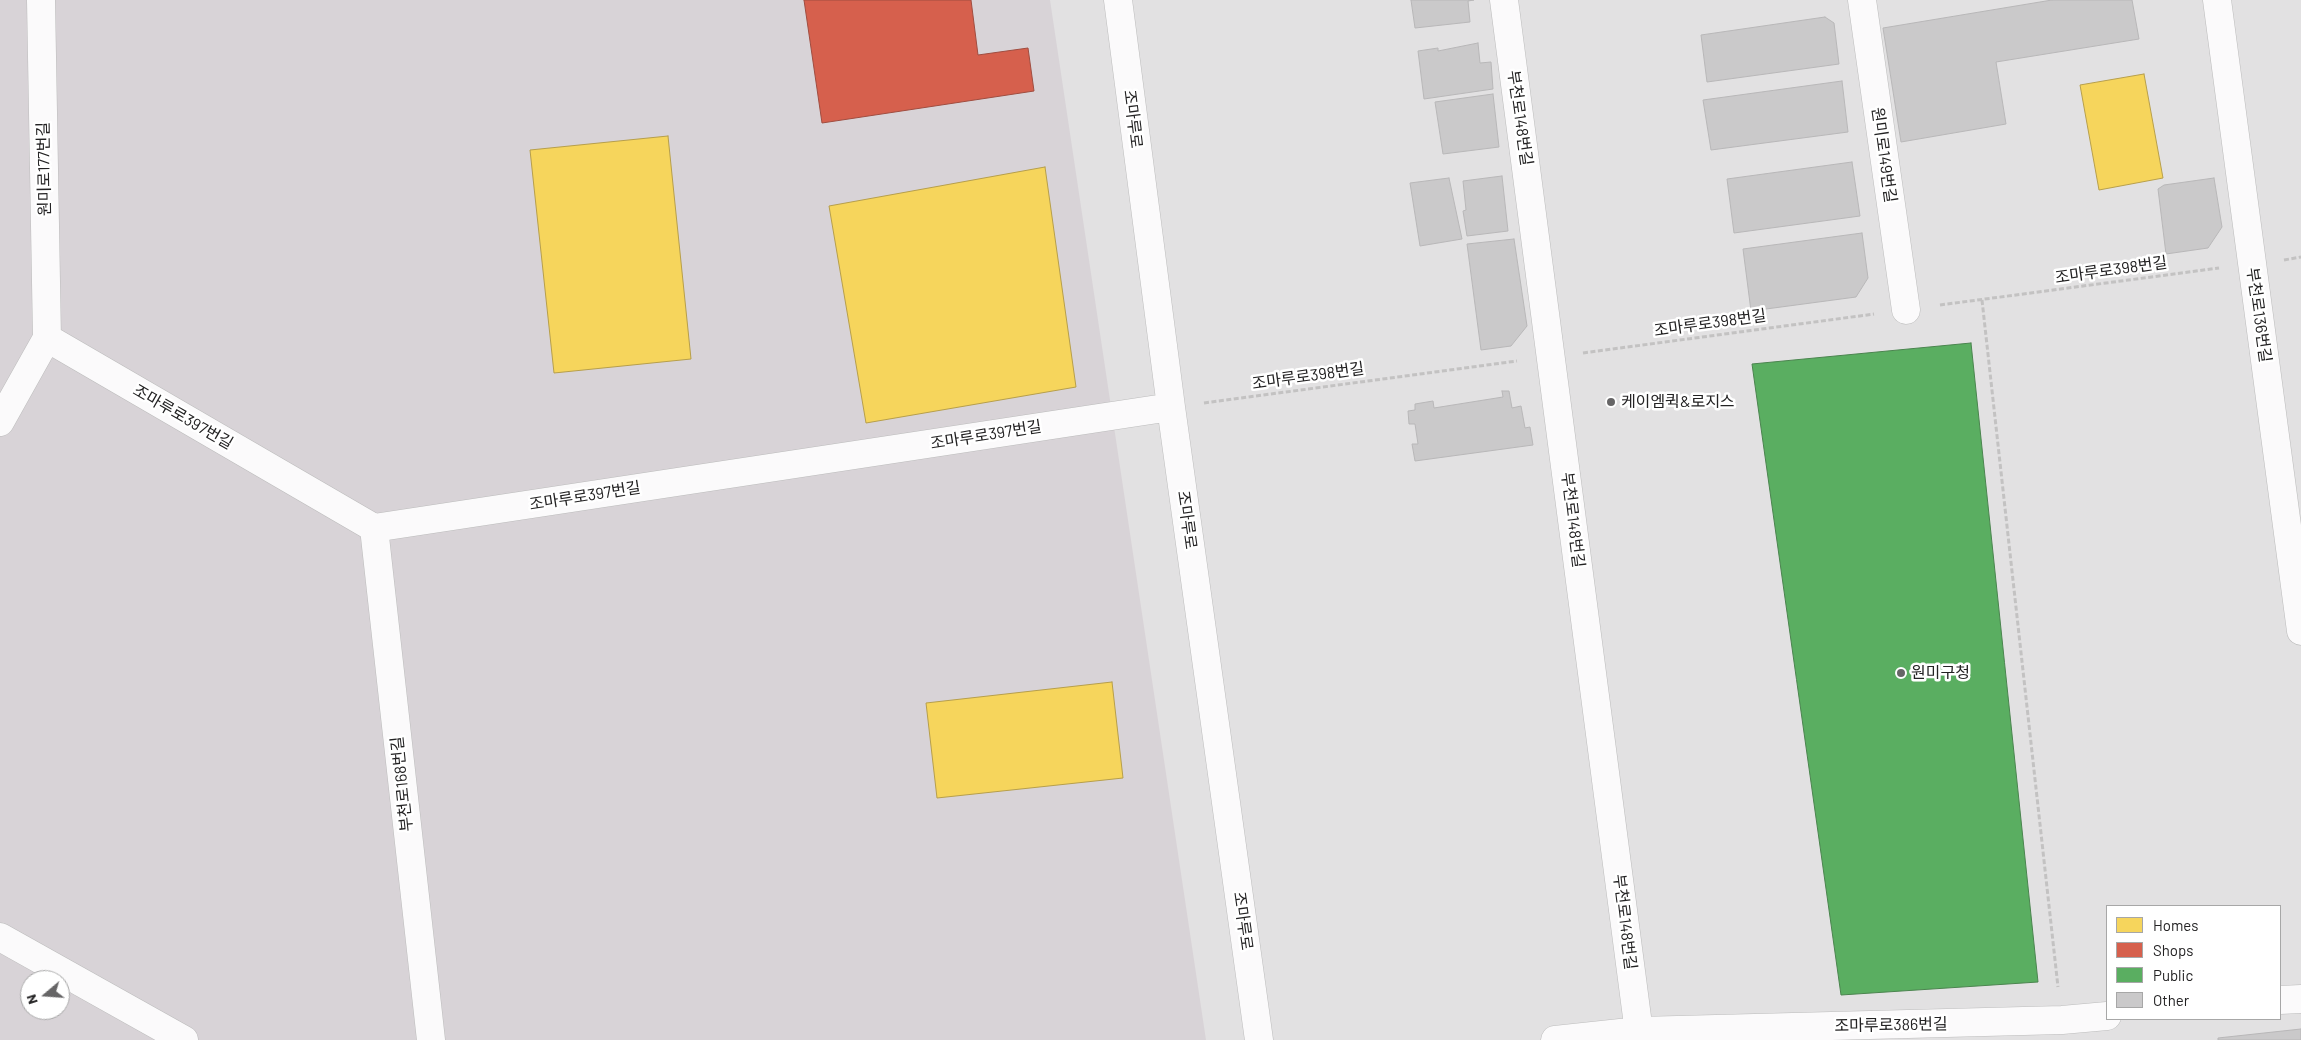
<!DOCTYPE html>
<html>
<head>
<meta charset="utf-8">
<style>
	body { margin:0 }
	#map { position:relative; width:2301px; height:1040px; overflow:hidden; background:#e2e1e2; font-family:Barlow,sans-serif }
	canvas { display:block }
	.legend { position:absolute; left:2106px; top:905px; width:175px; height:115px; box-sizing:border-box; background:#fff; border:1px solid #a7a7a7; margin:0; padding:6px 9px; list-style:none; font-size:15px; color:#232223 }
	.legend li { display:flex; align-items:center; gap:10px; height:25px }
	.legend b { width:25px; border:1px solid #a7a7a7 }
	.north { position:absolute; left:20px; top:970px; width:50px; height:50px; box-sizing:border-box; background:#fff; border:1px solid #a7a7a7; border-radius:50%; rotate:252deg; font-size:14px; font-weight:700; line-height:20px; text-align:center; color:#232223 }
	.north::after { content:''; display:block; margin:auto; width:18px; height:22px; background:#666566; clip-path:polygon(50% 0,100% 100%,50% 72%,0 100%) }
</style>
</head>
<body>
<div id="map">
<canvas width="2301" height="1040"></canvas>
<ul class="legend">
<li><b style="height:14px;background:#f6d55c"></b>Homes</li>
<li><b style="height:14px;background:#d6604d"></b>Shops</li>
<li><b style="height:14px;background:#5aae61"></b>Public</li>
<li><b style="height:14px;background:#cac9ca"></b>Other</li>
</ul>
<div class="north">N</div>
</div>
<script>
const c = document.querySelector('canvas').getContext('2d');
c.lineJoin = 'round';
function fill(path, color) {
  c.fillStyle = color;
  c.fill(path, 'evenodd');
}
function shape(rows) {
  const path = new Path2D();
  for (const r of rows) {
    path.moveTo(r[0], r[1]);
    for (let i = 2; i < r.length; i += 2) path.lineTo(r[i], r[i + 1]);
  }
  return path;
}
function strokePath(path, color, width, dash) {
  c.strokeStyle = color;
  c.lineWidth = width;
  c.lineCap = dash ? 'butt' : 'round';
  c.setLineDash(dash || []);
  c.stroke(path);
}
function drawText(font, color, halo, rows, align = 'center') {
  c.font = font + ' Barlow,"Noto Sans KR",sans-serif';
  c.lineWidth = 5;
  c.setLineDash([]);
  c.textBaseline = 'middle';
  c.strokeStyle = halo;
  c.fillStyle = color;
  for (const [text, x, y, turn = 0] of rows) {
    c.save();
    c.translate(x, y);
    c.rotate((+turn || 0) * Math.PI / 180);
    c.textAlign = isNaN(turn) ? turn : align;
    if (halo) c.strokeText(text, 0, 0);
    c.fillText(text, 0, 0);
    c.restore();
  }
}
fill(shape([
	[0,0,1050,0,1206,1040,0,1040],
	[30,980,60,980,60,1010,30,1010]
]), '#d8d3d7');
const homes = shape([
	[2144,74,2163,178,2099,190,2080,85,2144,74],
	[668,136,691,359,554,373,530,150,668,136],
	[1045,167,1076,387,866,423,829,206,1045,167],
	[1112,682,1123,778,937,798,926,703,1112,682]
]);
fill(homes, '#f6d55c');
strokePath(homes, '#b79f4b', 1);
const shops = shape([
	[804,0,971,0,978,55,1028,48,1034,91,822,123,804,0]
]);
fill(shops, '#d6604d');
strokePath(shops, '#a04d40', 1);
const public = shape([
	[1971,343,2038,982,1841,995,1752,364,1971,343]
]);
fill(public, '#5aae61');
strokePath(public, '#4a844e', 1);
const building = shape([
	[1411,0,1474,0,1468,1,1470,22,1415,28,1411,0],
	[2052,0,2132,0,2139,39,1996,62,2006,124,1901,142,1883,28,2052,0],
	[1825,17,1834,23,1839,64,1707,82,1701,35,1825,17],
	[1478,43,1480,63,1491,62,1493,89,1424,99,1418,51,1438,48,1438,51,1478,43],
	[1842,81,1848,132,1711,150,1703,100,1842,81],
	[1493,94,1499,147,1443,154,1435,102,1493,94],
	[1852,162,1860,216,1734,233,1727,179,1852,162],
	[1502,176,1508,231,1467,236,1463,211,1466,210,1463,181,1502,176],
	[1449,178,1462,239,1420,246,1410,183,1449,178],
	[2214,178,2222,227,2208,248,2166,254,2158,189,2164,185,2214,178],
	[1862,233,1868,278,1856,297,1751,311,1743,249,1862,233],
	[1514,239,1527,326,1511,346,1481,350,1467,244,1514,239],
	[1502,391,1509,391,1512,408,1521,406,1525,428,1530,427,1533,445,1415,461,1412,444,1418,444,1415,424,1409,424,1408,411,1415,410,1415,404,1433,401,1434,408,1503,397,1502,391],
	[2301,1029,2301,1040,2218,1040,2218,1038,2301,1029]
]);
fill(building, '#cac9ca');
strokePath(building, '#b8b7b8', 1);
const minor = shape([
	[41,0,47,338],
	[1118,0,1171,407,1259,1040],
	[1504,0,1640,1040],
	[1862,0,1906,310],
	[2217,0,2301,631],
	[47,338,374,528,1171,407],
	[0,422,47,338],
	[374,528,431,1040],
	[0,937,184,1040],
	[2280,1000,2301,999],
	[1555,1040,1639,1031,2062,1020,2107,1016]
]);
strokePath(minor, '#bcbcbc', 29);
strokePath(shape([
	[2284,260,2301,257],
	[1982,300,2058,987],
	[1940,305,2219,268],
	[1583,353,1874,314],
	[1204,403,1517,361]
]), '#c3c2c2', 3, [5, 2.5]);
strokePath(minor, '#fbfafb', 28);
for (const [x, y, r, color] of [
	[1611,402,5,"#666566"],
	[1901,673,5,"#666566"]
]) {
  const dot = new Path2D();
  dot.arc(x, y, r, 0, 2 * Math.PI);
  c.fillStyle = color;
  c.fill(dot);
  strokePath(dot, '#fff', 2);
}
drawText('16px', '#232223', '#fff', [
	["부천로148번길",1520,118,82],
	["조마루로",1133,119,83],
	["원미로149번길",1884,155,82],
	["원미로177번길",44,169,-91],
	["조마루로398번길",2111,270,-8],
	["부천로136번길",2259,315,82],
	["조마루로398번길",1710,323,-8],
	["조마루로398번길",1308,376,-8],
	["조마루로397번길",183,417,30],
	["조마루로397번길",986,435,-9],
	["조마루로397번길",585,496,-9],
	["조마루로",1187,520,82],
	["부천로148번길",1573,520,83],
	["부천로168번길",402,784,-96],
	["조마루로",1243,921,82],
	["부천로148번길",1625,922,83],
	["조마루로386번길",1891,1025,-1]
]);
drawText('16px', '#232223', '#fff', [
	["케이엠퀵&로지스",1621,402],
	["원미구청",1911,673]
], 'left');
</script>
</body>
</html>
